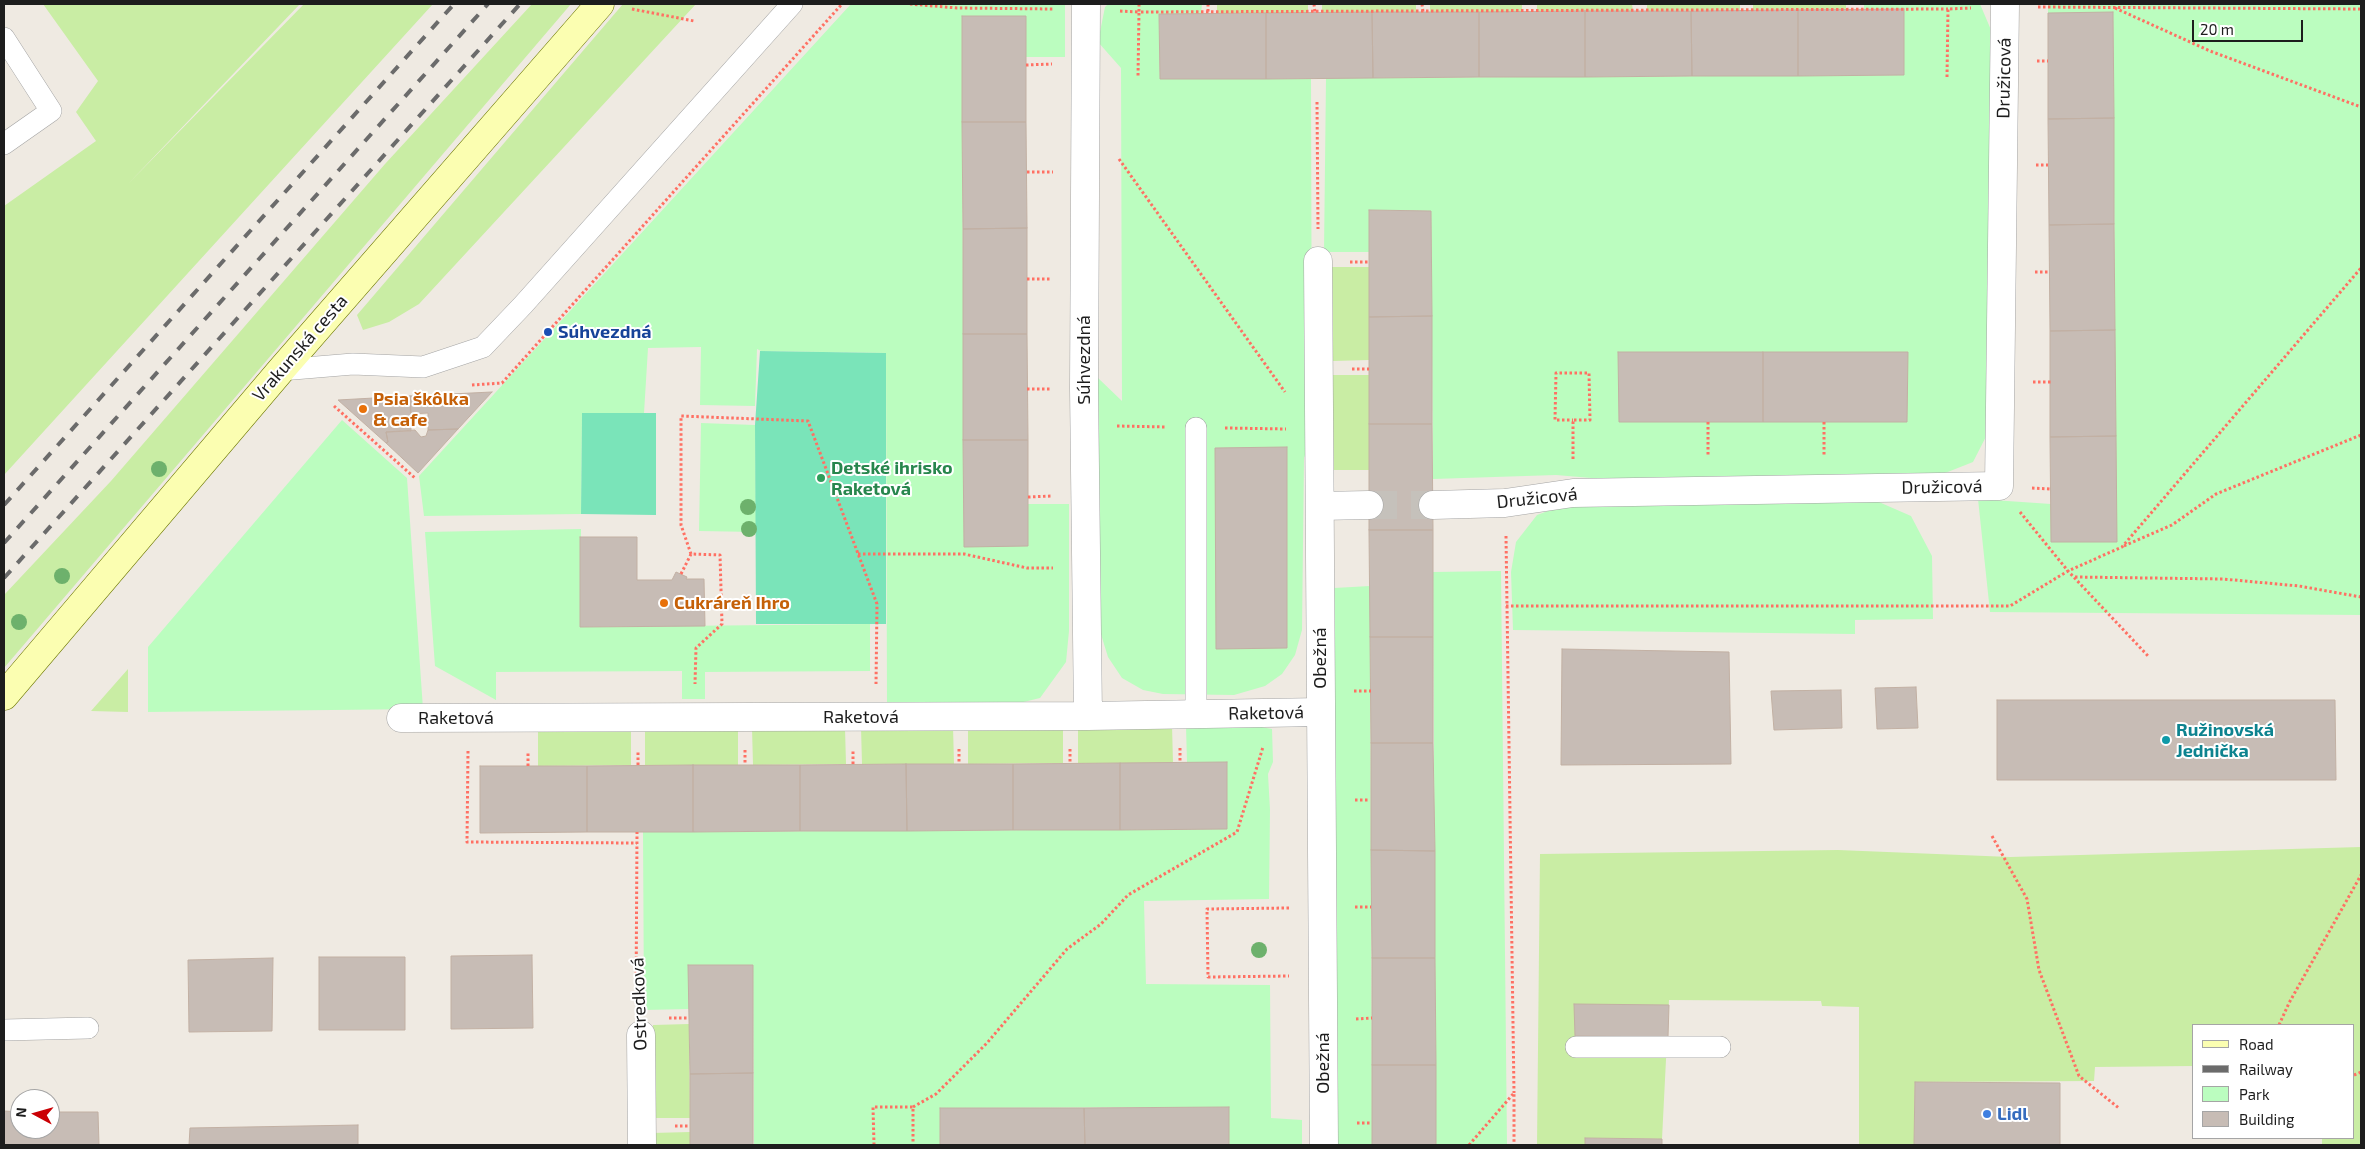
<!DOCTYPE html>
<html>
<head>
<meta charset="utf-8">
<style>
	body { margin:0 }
	#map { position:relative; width:2365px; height:1149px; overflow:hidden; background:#efeae2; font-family:"Exo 2",sans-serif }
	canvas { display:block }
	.frame { position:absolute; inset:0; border:5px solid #1d1d1d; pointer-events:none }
	.legend { position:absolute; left:2192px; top:1024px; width:162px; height:115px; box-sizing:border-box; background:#fff; border:1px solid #a5a5a5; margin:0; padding:6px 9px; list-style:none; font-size:15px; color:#1d1d1d }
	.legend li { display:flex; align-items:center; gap:10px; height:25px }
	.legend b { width:25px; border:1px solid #a5a5a5 }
	.north { position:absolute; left:10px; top:1089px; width:50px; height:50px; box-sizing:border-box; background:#fff; border:1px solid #a5a5a5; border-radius:50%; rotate:276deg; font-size:14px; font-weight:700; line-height:20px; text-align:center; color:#1d1d1d }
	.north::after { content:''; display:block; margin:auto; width:18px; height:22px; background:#ca0004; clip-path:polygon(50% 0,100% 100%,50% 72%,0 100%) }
	.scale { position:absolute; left:2192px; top:20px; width:111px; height:22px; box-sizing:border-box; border:2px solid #1d1d1d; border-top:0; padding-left:6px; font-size:15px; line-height:18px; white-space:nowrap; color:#1d1d1d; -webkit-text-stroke:4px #fff; paint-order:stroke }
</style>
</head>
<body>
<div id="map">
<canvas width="2365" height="1149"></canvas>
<div class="frame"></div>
<ul class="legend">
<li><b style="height:6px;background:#fbfeb1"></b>Road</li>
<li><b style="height:6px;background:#6b6b6b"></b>Railway</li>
<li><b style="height:14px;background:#bbfdbf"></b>Park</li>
<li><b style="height:14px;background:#c7bcb5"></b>Building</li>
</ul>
<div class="north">N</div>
<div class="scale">20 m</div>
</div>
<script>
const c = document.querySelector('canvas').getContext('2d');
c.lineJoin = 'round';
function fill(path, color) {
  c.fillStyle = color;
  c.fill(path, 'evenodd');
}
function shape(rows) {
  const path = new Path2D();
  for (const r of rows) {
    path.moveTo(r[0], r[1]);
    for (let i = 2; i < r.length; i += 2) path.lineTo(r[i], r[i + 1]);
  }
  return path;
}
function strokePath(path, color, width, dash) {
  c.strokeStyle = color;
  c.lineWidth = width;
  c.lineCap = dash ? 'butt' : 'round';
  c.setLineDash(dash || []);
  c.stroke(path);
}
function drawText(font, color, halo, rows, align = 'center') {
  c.font = font + ' "Exo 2",sans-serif';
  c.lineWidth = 4;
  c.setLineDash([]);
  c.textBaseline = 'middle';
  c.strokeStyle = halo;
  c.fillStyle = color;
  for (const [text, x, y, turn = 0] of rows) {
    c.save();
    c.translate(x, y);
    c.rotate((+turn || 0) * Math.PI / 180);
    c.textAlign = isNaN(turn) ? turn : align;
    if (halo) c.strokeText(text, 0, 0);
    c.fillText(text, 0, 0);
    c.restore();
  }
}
fill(shape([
	[43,4,300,4,127,185,304,4,433,4,4,475,4,206,96,141,76,112,98,81],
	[532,4,571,4,4,668,4,595,111,481,385,164],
	[623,4,696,4,419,304,389,322,363,330,357,315],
	[1217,4,1308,4,1308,13,1217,13],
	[1322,4,1416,4,1416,12,1322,13],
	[1430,4,1522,4,1522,12,1430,12],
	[1537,4,1632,4,1633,11,1537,11],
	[1647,4,1740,4,1740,10,1647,11],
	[1753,4,1846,4,1846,10,1753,10],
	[1332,267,1369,267,1369,360,1333,361],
	[1333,375,1369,375,1369,470,1333,470],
	[128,669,128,712,91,711],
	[1172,725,1173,763,1078,763,1078,726],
	[953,726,954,764,862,764,861,727],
	[1063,726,1063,763,968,764,968,727],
	[738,728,738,765,645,765,645,729],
	[752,728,845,728,846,764,753,765],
	[631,729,631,765,538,766,538,730],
	[2361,847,2361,1145,2322,1145,2322,1138,2354,1138,2354,1025,2194,1025,2194,1066,2095,1067,2094,1081,1915,1082,1914,1145,1859,1145,1859,1007,1822,1006,1821,1001,1669,1000,1662,1139,1585,1138,1585,1145,1537,1145,1540,854,1838,850,2010,857],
	[689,1024,690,1118,652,1118,653,1025],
	[690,1132,690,1145,652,1145,652,1133]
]), '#c9eda4');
fill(shape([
	[851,4,1065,4,1065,57,1026,57,1026,16,962,17,964,546,1027,546,1028,504,1069,504,1069,631,1066,662,1040,698,1003,707,887,707,886,353,761,351,757,349,755,406,700,405,701,347,648,348,644,413,582,413,581,514,424,516,419,476],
	[1108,4,1202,4,1201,14,1159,14,1160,79,1311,79,1312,434,1304,458,1302,630,1295,655,1282,674,1265,686,1234,695,1163,694,1143,690,1122,678,1108,657,1099,628,1098,378,1122,401,1121,68,1098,42,1105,7],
	[1864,4,1980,4,1994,37,1994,421,1973,462,1930,479,1615,480,1556,475,1433,479,1431,211,1369,210,1369,252,1324,252,1326,78,1904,75,1904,9,1864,10],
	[2048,4,2361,4,2361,615,1990,612,1978,499,2051,504,2051,542,2116,542,2113,13,2048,13],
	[342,420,407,478,423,709,148,712,148,647],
	[701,423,755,425,756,532,699,531],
	[1872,499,1911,516,1932,556,1933,619,1855,620,1855,634,1513,630,1511,572,1516,542,1537,515,1572,502],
	[581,529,580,627,870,624,870,671,705,672,705,699,682,699,682,671,496,672,496,700,435,666,425,532],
	[1501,571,1507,1145,1436,1145,1433,572],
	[1370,586,1372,1145,1335,1145,1334,588],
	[1245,724,1272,729,1273,762,1268,774,1270,810,1269,899,1144,901,1146,984,1270,985,1271,1118,1302,1120,1302,1145,1229,1145,1229,1107,940,1108,940,1145,754,1145,753,966,689,1009,644,1010,643,832,1227,829,1227,763,1187,763,1186,726]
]), '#bbfdbf');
fill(shape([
	[760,351,886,353,886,624,756,624,755,425],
	[582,413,656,413,656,515,581,514]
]), '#7ae4b9');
const building = shape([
	[1904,9,1904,75,1798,76,1798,10,1904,9],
	[1798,10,1798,76,1692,76,1691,11,1798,10],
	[1585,11,1585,77,1479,77,1479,12,1585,11],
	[1585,11,1691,11,1692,76,1585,77,1585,11],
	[1372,12,1479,12,1479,77,1373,78,1372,12],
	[1372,12,1373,78,1266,79,1266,13,1372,12],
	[2113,12,2114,118,2048,119,2048,13,2113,12],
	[1266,13,1266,79,1160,79,1159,14,1266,13],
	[962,16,1026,16,1026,122,962,122,962,16],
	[2114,118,2114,224,2049,225,2048,119,2114,118],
	[962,122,1026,122,1027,228,963,229,962,122],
	[1369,210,1431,211,1432,316,1369,317,1369,210],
	[2114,224,2115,330,2050,331,2049,225,2114,224],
	[1027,228,1027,334,963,334,963,229,1027,228],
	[1432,316,1432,424,1369,424,1369,317,1432,316],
	[2115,330,2116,436,2050,437,2050,331,2115,330],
	[963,334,1027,334,1028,440,963,440,963,334],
	[1618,352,1763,352,1763,422,1619,422,1618,352],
	[1763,352,1908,352,1907,422,1763,422,1763,352],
	[492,392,458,429,428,430,428,413,411,414,410,396,492,392],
	[410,396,411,431,386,432,388,442,386,443,338,400,410,396],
	[1369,424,1432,424,1433,530,1369,530,1369,424],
	[458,429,418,473,386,443,388,442,386,432,415,430,421,437,426,436,428,430,458,429],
	[2116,436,2117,542,2051,542,2050,437,2116,436],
	[963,440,1028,440,1028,546,964,547,963,440],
	[1287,447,1287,648,1216,649,1215,448,1287,447],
	[1369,530,1433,530,1433,637,1370,637,1369,530],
	[580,537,637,537,637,580,672,580,676,572,687,577,686,579,704,579,705,626,580,627,580,537],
	[1370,637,1433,637,1433,743,1371,743,1370,637],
	[1562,649,1729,652,1731,764,1561,765,1562,649],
	[1916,687,1918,728,1877,729,1875,688,1916,687],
	[1841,690,1842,728,1774,730,1771,691,1841,690],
	[1997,700,2335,700,2336,780,1997,780,1997,700],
	[1371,743,1433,743,1435,851,1371,850,1371,743],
	[1227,762,1227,829,1120,830,1120,763,1227,762],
	[1120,763,1120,830,1013,830,1013,764,1120,763],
	[906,764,907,831,800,831,800,765,906,764],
	[906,764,1013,764,1013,830,907,831,906,764],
	[693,765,800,765,800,831,693,832,693,765],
	[693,765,693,832,587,832,587,766,693,765],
	[480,766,587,766,587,832,480,833,480,766],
	[1371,850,1435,851,1435,958,1372,958,1371,850],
	[532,955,533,1028,451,1029,451,956,532,955],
	[319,957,405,957,405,1030,319,1030,319,957],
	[273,958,272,1031,189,1032,188,960,273,958],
	[1372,958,1435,958,1436,1065,1372,1065,1372,958],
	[688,965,753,965,753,1073,690,1074,688,965],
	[1574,1004,1669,1005,1668,1037,1575,1036,1574,1004],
	[1372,1065,1436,1065,1436,1145,1372,1145,1372,1065],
	[753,1073,753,1145,690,1145,690,1074,753,1073],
	[1915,1082,2060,1083,2060,1145,1914,1145,1915,1082],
	[1229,1107,1229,1145,1085,1145,1084,1108,1229,1107],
	[940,1108,1084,1108,1085,1145,940,1145,940,1108],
	[4,1111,20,1112,20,1129,50,1129,50,1112,98,1112,99,1145,4,1145,4,1111],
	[358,1125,358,1145,189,1145,190,1128,358,1125],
	[1585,1138,1662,1139,1662,1145,1585,1145,1585,1138]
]);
fill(building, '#c7bcb5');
strokePath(building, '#c2b0a3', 1);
strokePath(shape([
	[1369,505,1433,505]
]), '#c5c1bb', 28, [28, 14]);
const lane = shape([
	[4,38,51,111,4,144],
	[281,370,353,364,423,367,483,347,523,305,792,4],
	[1196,714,1196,428],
	[4,1030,88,1028],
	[1576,1047,1720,1047]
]);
const street = shape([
	[1086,4,1084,388,1088,716],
	[1318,261,1324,1145],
	[1433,505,1505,503,1573,493,1999,486,2005,4],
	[1320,506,1369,505],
	[401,718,1088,716,1321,712],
	[641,1035,642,1145]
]);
const secondary = shape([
	[4,696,281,370,600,4]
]);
strokePath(lane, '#a4a4a4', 22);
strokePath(street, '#a4a4a4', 29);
strokePath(secondary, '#6d7800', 29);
strokePath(shape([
	[910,4,957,8,1054,9],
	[1139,4,1139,12,1948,9],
	[1208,4,1208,13],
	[1314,4,1315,13],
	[1422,4,1423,12],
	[2038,7,2361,9],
	[2115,8,2210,51,2361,107],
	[632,9,694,21],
	[1120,11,1139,12,1138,77],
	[2037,61,2048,61],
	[1026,65,1052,64],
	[1947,77,1948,9,1971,8],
	[1317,102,1318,229],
	[1119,159,1285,392],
	[2036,165,2048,165],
	[1027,172,1053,172],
	[1350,262,1369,262],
	[2035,272,2050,272],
	[1027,279,1051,279],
	[1352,369,1369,369],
	[2033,382,2051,382],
	[472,385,502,383,842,4],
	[1027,389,1050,389],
	[334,406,415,478],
	[1708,422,1708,457],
	[1824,422,1824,455],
	[1117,426,1166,427],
	[1225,428,1286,429],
	[1573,459,1573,420,1590,420,1589,373,1556,373,1555,420,1573,420],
	[2032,488,2051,489],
	[1028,497,1052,496],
	[2020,512,2068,571,2149,657],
	[1506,536,1514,1093],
	[2124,546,2172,525,2216,494,2361,435],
	[691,554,681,525,681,416,808,421,877,604,876,684],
	[858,554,964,554,1027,568,1053,568],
	[681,574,691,554,720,555,722,624,696,648,695,684],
	[2075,577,2223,579,2299,586,2361,597],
	[1506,606,2010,606,2068,571,2122,547,2361,268],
	[1354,691,1371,691],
	[1180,748,1180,763],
	[959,749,959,764],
	[1070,749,1070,763],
	[745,750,745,765],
	[468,751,467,842,637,843],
	[853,764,853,750],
	[638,765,638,750],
	[528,766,528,751],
	[1355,800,1370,800],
	[1992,836,2027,899,2039,970,2079,1076,2120,1109],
	[1355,907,1371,907],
	[1289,908,1207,909,1208,977,1289,976],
	[636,1004,637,832],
	[669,1018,689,1018],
	[1356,1019,1372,1018],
	[2279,1025,2289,1003,2361,875],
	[2354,1075,2361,1072],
	[913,1107,936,1094,987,1043,1067,949,1101,924,1128,895,1237,832,1263,747],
	[1357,1123,1372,1123],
	[675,1126,690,1126],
	[874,1145,873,1107,913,1107,913,1145],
	[1469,1145,1514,1093,1514,1145]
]), '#ff7063', 3, [2.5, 2.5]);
strokePath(lane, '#fff', 21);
strokePath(street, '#fff', 28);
strokePath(secondary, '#fbfeb1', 28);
strokePath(shape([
	[4,505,454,4],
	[4,543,488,4],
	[4,578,520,4]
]), '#6b6b6b', 4, [10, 10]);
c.fillStyle = '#6db16c';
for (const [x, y] of [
	[159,469],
	[748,507],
	[749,529],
	[62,576],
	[19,622],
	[1259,950]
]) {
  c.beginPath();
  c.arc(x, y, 8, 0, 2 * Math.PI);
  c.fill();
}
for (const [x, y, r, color] of [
	[548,332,5,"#1a4fb4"],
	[363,409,5,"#e8710a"],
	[821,478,5,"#2e9e5b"],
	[664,603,5,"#e8710a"],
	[2166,740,5,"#0f9aa8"],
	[1987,1114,5,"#3f7fe0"]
]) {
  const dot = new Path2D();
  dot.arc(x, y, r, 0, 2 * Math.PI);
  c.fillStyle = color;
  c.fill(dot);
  strokePath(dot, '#fff', 2);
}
drawText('18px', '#1d1d1d', '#fff', [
	["Družicová",2004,78,-89],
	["Vrakunská cesta",300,348,-49],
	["Súhvezdná",1084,360,-90],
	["Družicová",1942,487,-1],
	["Družicová",1537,498,-6],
	["Obežná",1320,658,-90],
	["Raketová",1266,713,-1],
	["Raketová",861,717],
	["Raketová",456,718],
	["Ostredková",639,1004,-92],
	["Obežná",1323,1063,-90]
]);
drawText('bold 18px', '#164399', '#fff', [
	["Súhvezdná",558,332]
], 'left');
drawText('bold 18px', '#c56008', '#fff', [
	["Psia škôlka",373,399],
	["& cafe",373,420],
	["Cukráreň Ihro",674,603]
], 'left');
drawText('bold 18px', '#27864d', '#fff', [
	["Detské ihrisko",831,468],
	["Raketová",831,489]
], 'left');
drawText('bold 18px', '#0d838f', '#fff', [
	["Ružinovská",2176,730],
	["Jednička",2176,751]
], 'left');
drawText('bold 18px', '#366cbe', '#fff', [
	["Lidl",1997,1114]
], 'left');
</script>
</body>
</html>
